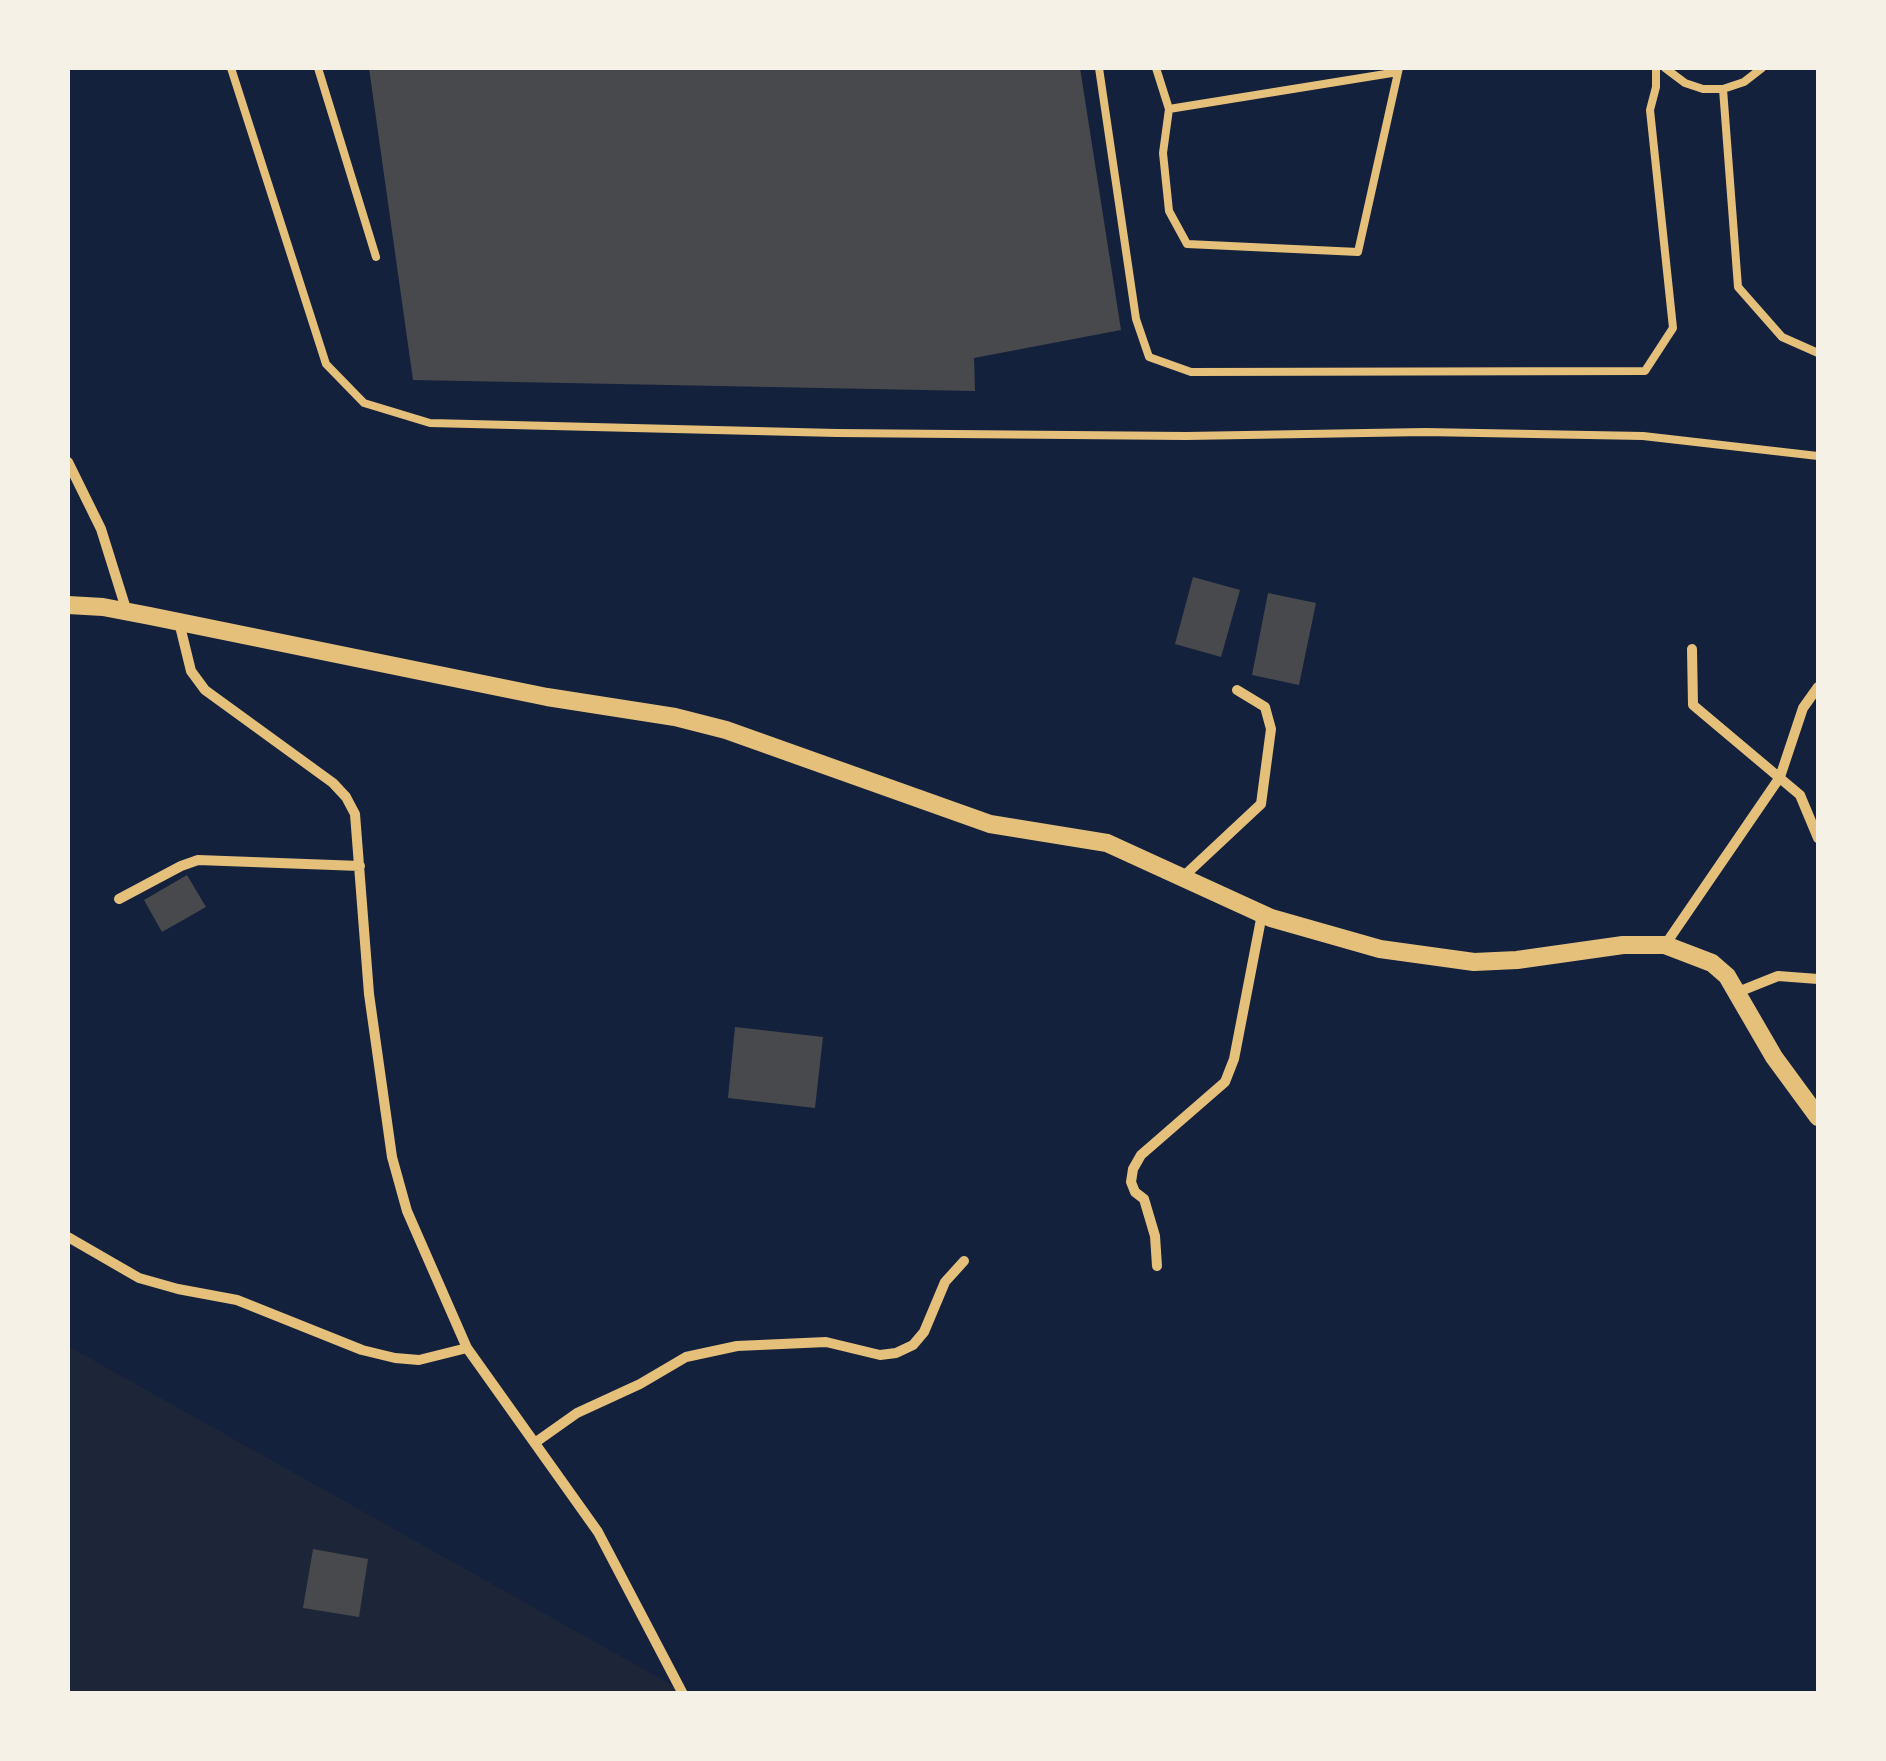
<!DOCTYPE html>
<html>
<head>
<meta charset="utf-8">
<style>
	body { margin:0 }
	#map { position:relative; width:1886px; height:1761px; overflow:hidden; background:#14213d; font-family:Mulish,sans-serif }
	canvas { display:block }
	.frame { position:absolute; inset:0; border:70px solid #f6f1e7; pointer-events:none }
</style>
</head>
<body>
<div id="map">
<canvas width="1886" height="1761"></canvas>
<div class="frame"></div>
</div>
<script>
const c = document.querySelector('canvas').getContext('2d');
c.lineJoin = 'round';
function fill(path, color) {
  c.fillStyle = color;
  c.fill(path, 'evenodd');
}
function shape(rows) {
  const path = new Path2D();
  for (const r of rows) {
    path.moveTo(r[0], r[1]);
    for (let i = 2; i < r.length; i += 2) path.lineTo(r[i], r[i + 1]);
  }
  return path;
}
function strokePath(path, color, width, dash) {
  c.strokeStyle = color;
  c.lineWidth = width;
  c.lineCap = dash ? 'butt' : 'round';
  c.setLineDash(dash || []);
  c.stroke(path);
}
fill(shape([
	[68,1346,686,1693,68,1693]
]), '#1d2539');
fill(shape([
	[369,68,1080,68,1121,330,974,358,975,391,413,380],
	[1193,577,1240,590,1221,657,1175,644],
	[1268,593,1316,603,1299,685,1252,675],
	[187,875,206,907,162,932,144,900],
	[735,1027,823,1037,815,1108,728,1098],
	[313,1549,368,1559,359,1617,303,1608]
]), '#48494c');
strokePath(shape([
	[231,68,326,364,364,403,430,423,837,433,1186,436,1425,432,1643,436,1818,456],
	[318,68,376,257],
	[1099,68,1136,319,1149,357,1191,372,1645,371,1673,328,1650,110,1656,87,1656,68],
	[1156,68,1169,109],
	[1665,68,1685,83,1703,89,1723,89,1744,82,1762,68],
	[1398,72,1169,109,1163,153,1169,211,1187,244,1358,252,1399,68],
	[1723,89,1738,287,1782,337,1818,353]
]), '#e5c07b', 8);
strokePath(shape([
	[68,462,101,529,127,612],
	[179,622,191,671,205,690,333,783,346,797,355,814,369,994,392,1157,407,1211,467,1348,598,1532,683,1694],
	[1692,649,1693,705,1800,795,1818,838],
	[1184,876,1261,804,1271,729,1265,707,1237,690],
	[119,899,181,866,198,860,360,866],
	[1665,945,1780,777,1803,708,1818,687],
	[1738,992,1778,976,1818,979],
	[68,1237,139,1278,178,1289,237,1300,362,1350,395,1358,419,1360,467,1348],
	[1157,1266,1155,1236,1144,1199,1135,1192,1131,1182,1133,1169,1141,1155,1225,1082,1234,1059,1262,914],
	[536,1442,577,1413,640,1384,686,1357,737,1346,826,1342,880,1355,896,1353,913,1345,924,1332,945,1282,964,1261]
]), '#e5c07b', 10);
strokePath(shape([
	[68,605,103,607,150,616,547,697,675,717,726,730,990,824,1107,843,1271,918,1380,949,1474,962,1517,960,1623,945,1665,945,1712,963,1727,976,1774,1057,1818,1117]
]), '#e5c07b', 18);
</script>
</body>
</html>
